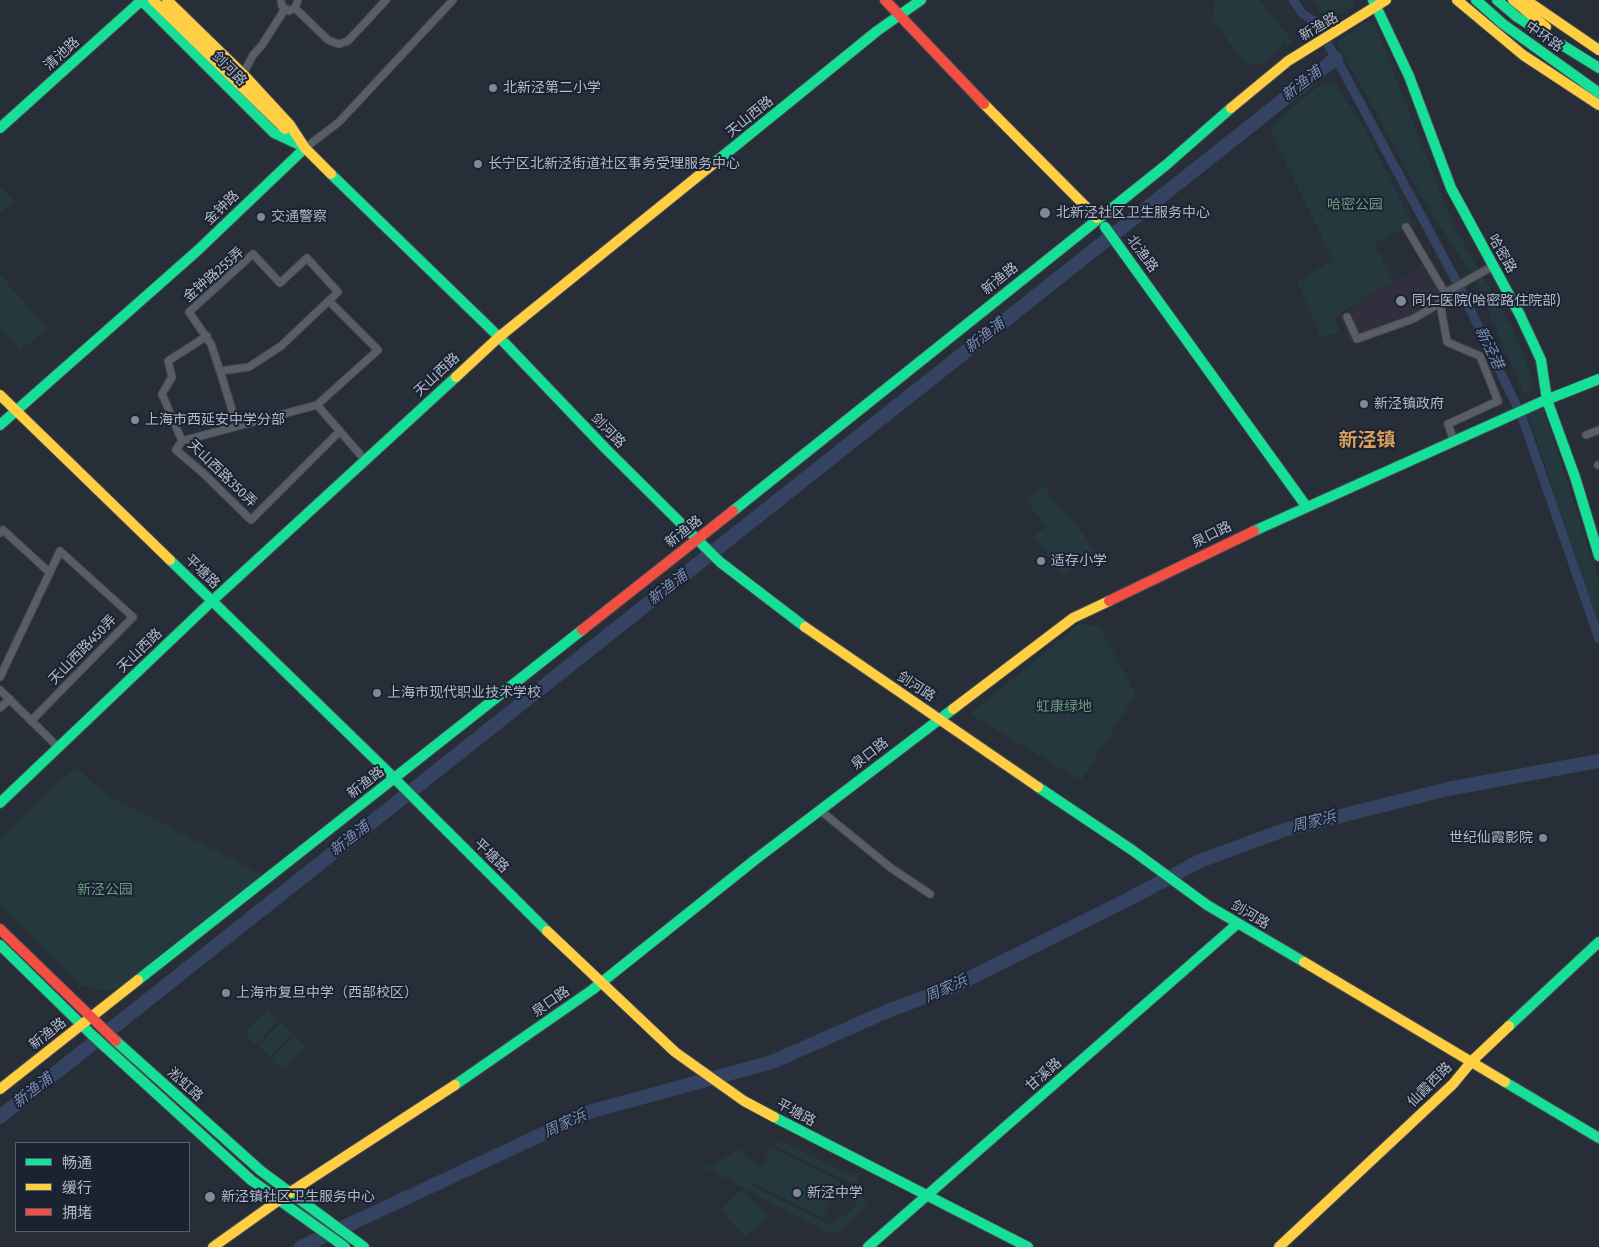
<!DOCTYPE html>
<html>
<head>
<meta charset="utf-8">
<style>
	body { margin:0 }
	#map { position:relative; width:1599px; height:1247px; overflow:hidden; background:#282e38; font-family:"Fira Sans Condensed","Noto Sans SC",sans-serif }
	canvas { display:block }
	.legend { position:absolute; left:15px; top:1142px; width:175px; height:90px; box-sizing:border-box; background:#1b2333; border:1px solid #575f6f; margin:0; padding:6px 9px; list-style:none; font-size:15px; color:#b2b9c9 }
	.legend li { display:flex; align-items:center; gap:10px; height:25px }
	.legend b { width:25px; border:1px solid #575f6f }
</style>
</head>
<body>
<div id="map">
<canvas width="1599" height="1247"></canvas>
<ul class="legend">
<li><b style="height:6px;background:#16e098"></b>畅通</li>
<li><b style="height:6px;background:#ffcf43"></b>缓行</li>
<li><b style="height:6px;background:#f24e42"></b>拥堵</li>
</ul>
</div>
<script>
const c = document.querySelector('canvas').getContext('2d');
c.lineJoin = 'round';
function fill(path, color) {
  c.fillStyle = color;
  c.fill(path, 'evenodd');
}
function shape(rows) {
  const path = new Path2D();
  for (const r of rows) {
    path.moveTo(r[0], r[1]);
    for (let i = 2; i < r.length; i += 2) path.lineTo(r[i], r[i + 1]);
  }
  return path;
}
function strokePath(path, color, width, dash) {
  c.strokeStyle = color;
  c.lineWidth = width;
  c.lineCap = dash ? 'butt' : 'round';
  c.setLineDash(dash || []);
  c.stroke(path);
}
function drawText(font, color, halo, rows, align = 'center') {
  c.font = font + ' "Fira Sans Condensed","Noto Sans SC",sans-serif';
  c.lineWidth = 4;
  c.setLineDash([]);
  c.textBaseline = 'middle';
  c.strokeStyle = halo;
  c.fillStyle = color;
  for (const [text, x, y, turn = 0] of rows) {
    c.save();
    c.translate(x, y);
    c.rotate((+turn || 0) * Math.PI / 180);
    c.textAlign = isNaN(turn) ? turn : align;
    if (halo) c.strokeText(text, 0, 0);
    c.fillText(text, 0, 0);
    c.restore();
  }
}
fill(shape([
	[1424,264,1436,286,1440,315,1351,345,1340,315]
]), '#312f3e');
fill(shape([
	[1216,0,1260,0,1293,42,1288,45,1284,41,1276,53,1263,63,1250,64,1244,62,1212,19,1214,5],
	[1314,0,1353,0,1355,6,1326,22],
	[1365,22,1375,25,1454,227,1512,327,1534,384,1531,391,1524,393,1474,278,1421,196,1337,42],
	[1325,81,1336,84,1364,128,1413,224,1374,244,1394,281,1334,317,1340,332,1320,337,1297,281,1333,260,1272,134,1273,127,1284,114],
	[0,186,14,201,2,212,0,210],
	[0,275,47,328,20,351,0,328],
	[1543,408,1599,581,1599,629,1528,414],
	[1043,485,1063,514,1067,512,1097,553,1063,577,1034,536,1046,527,1025,499],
	[1079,624,1100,627,1136,695,1081,780,970,714],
	[75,767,108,796,263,875,118,988,105,991,80,985,0,905,0,839],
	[268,1009,279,1020,256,1045,245,1033],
	[281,1022,293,1033,270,1057,258,1046],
	[294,1035,306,1046,283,1070,271,1059],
	[778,1140,857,1177,864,1192,866,1201,863,1210,840,1232,831,1234,706,1168,742,1148,748,1159,761,1166,756,1178,771,1147,841,1182,822,1218,753,1183,752,1186,830,1225,852,1210,855,1207,856,1193,850,1182,775,1146],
	[742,1190,769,1216,745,1237,720,1210]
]), '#25383e');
strokePath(shape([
	[1293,0,1302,13,1315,22,1336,58,1459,286,1522,417,1599,639]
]), '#344362', 9);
strokePath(shape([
	[0,1117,1336,58],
	[301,1247,592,1111,772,1062,890,1010,952,987,1129,899,1200,861,1284,830,1448,789,1599,761]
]), '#344362', 14);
const street = shape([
	[281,0,282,6,289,11,295,8,298,0],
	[295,8,328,40,339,44,348,41,386,0],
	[243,74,253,55,262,45,285,9],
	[305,148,339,122,453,0],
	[1406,227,1445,293],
	[329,301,378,350,317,405,182,441,176,450,203,473,251,520,339,432],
	[1440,303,1447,342,1480,356,1498,401,1448,424,1454,441],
	[1347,317,1357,339,1413,319,1440,303,1445,293,1493,266],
	[220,371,249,367,281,346,338,292,307,258,280,283,253,254,189,312,211,344,220,371,237,426],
	[317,405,365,460],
	[1586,435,1599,430],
	[182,441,162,394,172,377,168,361,207,336],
	[1598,465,1599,465],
	[0,533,3,530,49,572],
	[0,677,60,551,133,617,32,720],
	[0,690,58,747],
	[0,708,10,699],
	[821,811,891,868,930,894]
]);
const fast = shape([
	[141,0,274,133,304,147],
	[1373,0,1409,76,1451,188,1520,315,1541,360,1547,400,1575,477,1599,556],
	[1476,0,1503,24,1599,93],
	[1497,0,1517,17,1599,68],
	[0,128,142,0],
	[713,164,877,31,921,0],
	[331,174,499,337,605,448,720,562,805,627],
	[1105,227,1306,506],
	[0,425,197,251,305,148,285,129],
	[733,511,1166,165,1231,108],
	[1254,531,1541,402,1599,379],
	[170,560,384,768,547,931],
	[1038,787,1132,850,1207,905,1304,962],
	[0,803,212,601,456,377],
	[0,945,91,1034,251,1180,345,1247],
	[138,980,582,630],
	[1509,1026,1599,942],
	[116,1041,261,1171,364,1247],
	[1505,1082,1599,1138],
	[455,1085,592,990,756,859,953,709],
	[774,1117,1028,1247],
	[868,1247,1237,924]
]);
const slow = shape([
	[153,0,285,129],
	[167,0,243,74,290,125,305,148,331,174],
	[1457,0,1523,55,1599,105],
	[1513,0,1546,27],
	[1526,0,1599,50],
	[984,104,1097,218],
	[1231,108,1288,61,1386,0],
	[456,377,499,337,713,164],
	[0,395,170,560],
	[805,627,1038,787],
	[953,709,1073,618,1109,601],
	[547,931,675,1052,744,1101,774,1117],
	[1304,962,1505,1082],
	[0,1089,138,980],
	[213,1247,289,1193,455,1085],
	[1279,1247,1453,1084,1472,1061,1509,1026]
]);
const jam = shape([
	[885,0,984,104],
	[1109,601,1254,531],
	[582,630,733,511],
	[0,929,116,1041]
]);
strokePath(street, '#454950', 9);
strokePath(fast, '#454950', 12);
strokePath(slow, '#454950', 12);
strokePath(jam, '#454950', 12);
strokePath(street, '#595d65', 7);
strokePath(fast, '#16e098', 10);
strokePath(slow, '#ffcf43', 10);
strokePath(jam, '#f24e42', 10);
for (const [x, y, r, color] of [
	[493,88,5,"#828896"],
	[478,164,5,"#828896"],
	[1045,213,6,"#828896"],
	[261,217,5,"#828896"],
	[1401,301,6,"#828896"],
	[1364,404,5,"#828896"],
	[135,420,5,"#828896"],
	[1041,561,5,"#828896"],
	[377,693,5,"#828896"],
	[1543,838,5,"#828896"],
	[226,993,5,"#828896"],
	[797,1193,5,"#828896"],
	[210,1197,6,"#828896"]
]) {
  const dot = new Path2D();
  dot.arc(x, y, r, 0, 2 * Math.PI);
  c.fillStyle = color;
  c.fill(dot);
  strokePath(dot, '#1b2333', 2);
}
drawText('14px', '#b2b9c9', '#1b2333', [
	["新渔路",1319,27,-30],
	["中环路",1544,37,35],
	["清池路",62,54,-42],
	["剑河路",229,69,45],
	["天山西路",750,117,-39],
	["金钟路",222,208,-44],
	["北渔路",1142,254,54],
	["哈密路",1502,254,60],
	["金钟路255弄",214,275,-41],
	["新渔路",1000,279,-39],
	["天山西路",437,375,-43],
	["剑河路",608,431,46],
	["天山西路350弄",222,474,44],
	["新渔路",684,532,-38],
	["泉口路",1212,535,-26],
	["平塘路",202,572,44],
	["天山西路450弄",83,650,-46],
	["天山西路",140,651,-44],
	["剑河路",916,687,33],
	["泉口路",870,754,-38],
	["新渔路",366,783,-38],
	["平塘路",491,856,44],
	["剑河路",1250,915,31],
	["泉口路",551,1002,-35],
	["新渔路",48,1034,-38],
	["甘溪路",1044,1075,-41],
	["淞虹路",185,1085,42],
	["仙霞西路",1430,1085,-45],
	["平塘路",796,1113,28]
]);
drawText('14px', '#b2b9c9', '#1b2333', [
	["北新泾第二小学",503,88],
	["长宁区北新泾街道社区事务受理服务中心",488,164],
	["北新泾社区卫生服务中心",1056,213],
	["交通警察",271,217],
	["同仁医院(哈密路住院部)",1412,301],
	["新泾镇政府",1374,404],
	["上海市西延安中学分部",145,420],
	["适存小学",1051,561],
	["上海市现代职业技术学校",387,693],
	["世纪仙霞影院",1533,838,"right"],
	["上海市复旦中学（西部校区）",236,993],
	["新泾中学",807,1193],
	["新泾镇社区卫生服务中心",221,1197]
], 'left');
drawText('14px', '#689c78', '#1b2333', [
	["哈密公园",1355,205],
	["虹康绿地",1064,707],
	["新泾公园",105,890]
]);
drawText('italic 15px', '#788cb2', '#1b2333', [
	["新渔浦",1302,84,-38],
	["新渔浦",985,336,-38],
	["新泾港",1489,348,64],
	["新渔浦",668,588,-38],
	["周家浜",1314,822,-14],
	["新渔浦",350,839,-38],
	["周家浜",946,989,-24],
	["新渔浦",33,1091,-38],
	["周家浜",565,1124,-25]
]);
drawText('bold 19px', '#da9e5c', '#1b2333', [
	["新泾镇",1367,441]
]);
</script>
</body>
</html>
